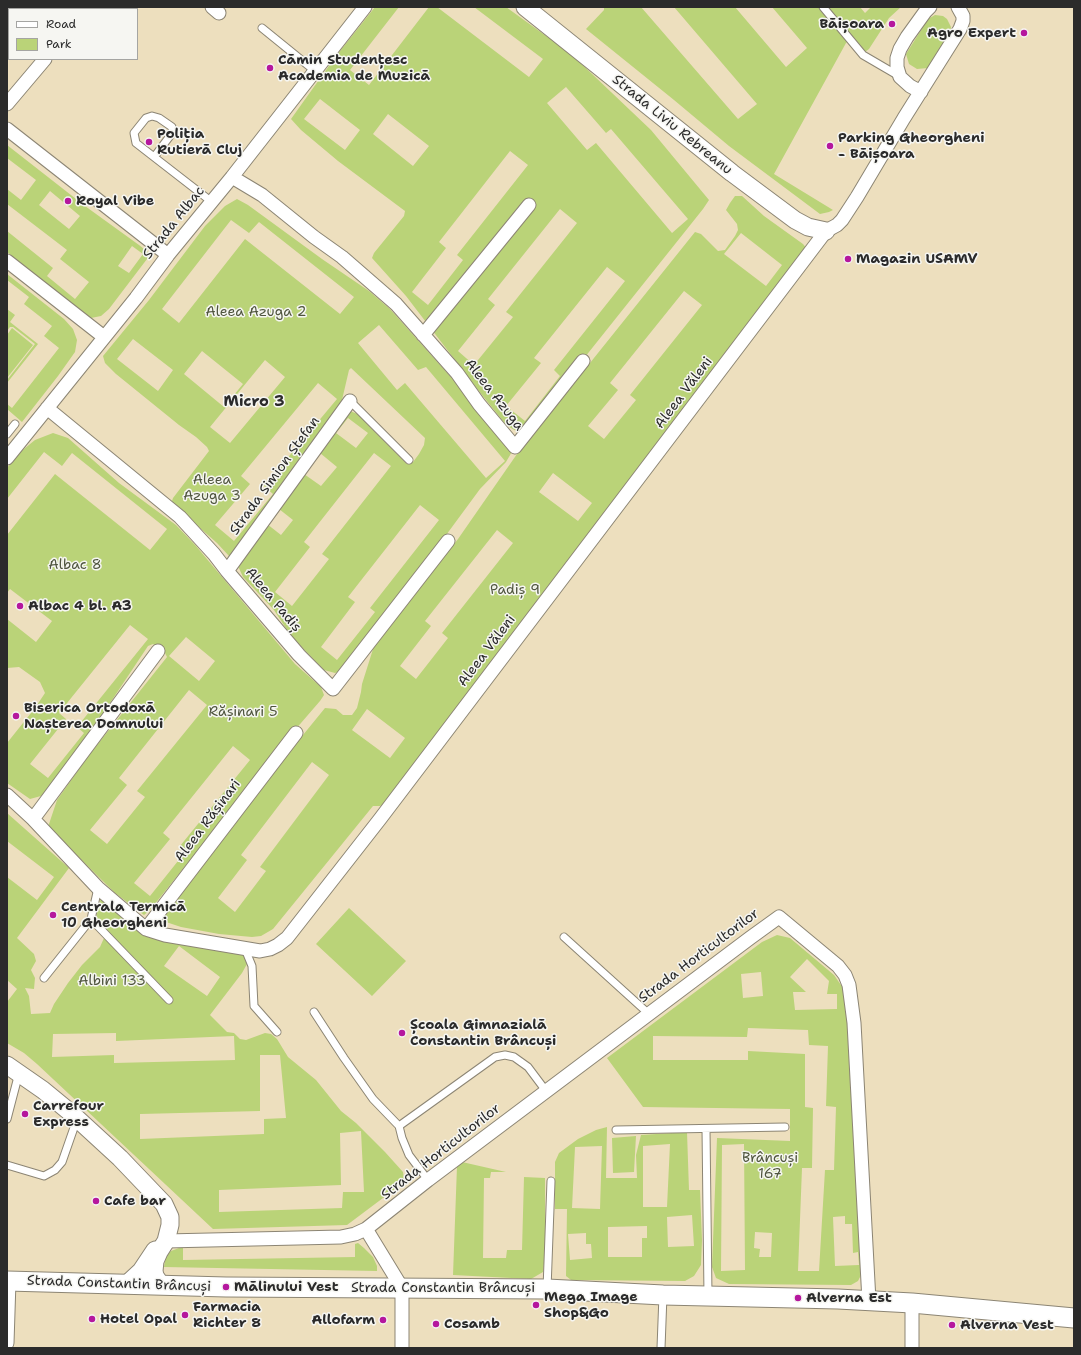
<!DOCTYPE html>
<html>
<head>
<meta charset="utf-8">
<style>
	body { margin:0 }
	#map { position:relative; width:1081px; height:1355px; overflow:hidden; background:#eddfbe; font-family:"Shantell Sans",sans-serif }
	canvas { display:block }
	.frame { position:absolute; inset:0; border:8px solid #2b2b2b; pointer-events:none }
	.legend { position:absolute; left:8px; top:8px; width:130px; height:52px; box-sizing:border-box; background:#f6f6f2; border:1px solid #a5a5a2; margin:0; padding:5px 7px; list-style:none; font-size:12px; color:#2b2b2b }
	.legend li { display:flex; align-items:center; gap:8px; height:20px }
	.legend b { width:20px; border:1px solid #a5a5a2 }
</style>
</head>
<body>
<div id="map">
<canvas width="1081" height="1355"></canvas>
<div class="frame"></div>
<ul class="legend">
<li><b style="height:5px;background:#fff"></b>Road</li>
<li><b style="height:11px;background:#bad378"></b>Park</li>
</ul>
</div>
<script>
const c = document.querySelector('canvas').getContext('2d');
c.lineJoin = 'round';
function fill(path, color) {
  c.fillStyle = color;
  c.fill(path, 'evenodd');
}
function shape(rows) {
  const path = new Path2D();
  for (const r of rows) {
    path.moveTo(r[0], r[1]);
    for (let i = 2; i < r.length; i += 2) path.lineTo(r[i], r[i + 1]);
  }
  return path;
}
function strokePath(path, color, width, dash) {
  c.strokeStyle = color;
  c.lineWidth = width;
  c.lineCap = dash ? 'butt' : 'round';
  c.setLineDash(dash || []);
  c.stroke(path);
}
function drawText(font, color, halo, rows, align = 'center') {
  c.font = font + ' "Shantell Sans",sans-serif';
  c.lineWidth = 3;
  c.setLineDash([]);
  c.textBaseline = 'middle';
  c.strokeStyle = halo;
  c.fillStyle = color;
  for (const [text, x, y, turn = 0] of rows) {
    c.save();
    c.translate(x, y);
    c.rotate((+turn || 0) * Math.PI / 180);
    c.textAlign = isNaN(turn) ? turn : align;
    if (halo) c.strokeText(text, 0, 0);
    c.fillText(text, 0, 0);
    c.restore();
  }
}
fill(shape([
	[375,7,399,7,350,70,369,85,429,7,437,7,529,77,543,59,474,7,506,7,571,54,651,130,709,200,703,209,530,426,523,432,516,431,506,425,478,390,406,296,372,258,374,253,404,216,405,211,338,161,301,130,291,119,336,56],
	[566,87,606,133,611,129,688,219,672,233,596,143,587,150,547,103],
	[320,99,360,130,345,150,304,119],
	[388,114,429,146,413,166,373,134],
	[510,151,528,165,457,255,463,260,428,305,412,292,446,248,439,242],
	[560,209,577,223,506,312,513,317,474,365,458,351,495,305,488,299],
	[607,267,625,281,554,370,560,376,525,421,506,406,541,363,534,358],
	[604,7,641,7,738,119,757,104,674,7,735,7,786,67,807,48,772,7,860,7,865,13,871,7,901,7,889,18,869,49,865,52,851,38,846,43,774,174,833,210,829,212,820,214,729,146,674,100,586,29,604,10],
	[935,15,943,16,947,19,951,27,950,32,928,68,917,69,909,64,906,54,928,19],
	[7,145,85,206,139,245,149,253,147,259,109,309,101,316,91,318,83,314,7,252,7,231,53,268,47,276,75,299,89,282,60,259,67,250,7,204,7,189,21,200,36,180,7,158],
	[50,191,80,216,69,229,39,205],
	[132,246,143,254,129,273,118,266],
	[735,196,742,196,764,216,803,244,807,249,389,802,380,806,373,806,273,929,261,936,252,937,219,934,181,927,160,920,166,903,325,708,336,709,343,715,352,715,357,708,361,692,362,684,374,646,458,539,517,454,695,232,701,234,718,251,725,250,735,236,738,230,737,224,726,210,730,203],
	[741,233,782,265,766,286,724,254],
	[684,291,702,305,630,395,636,400,604,439,588,426,618,390,610,383],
	[553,473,592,503,578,521,539,492],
	[497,530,513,543,442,633,448,638,416,679,400,666,431,626,425,621],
	[367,709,405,738,390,758,352,730],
	[312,762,329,775,260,867,266,871,235,912,218,898,247,860,241,855],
	[237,199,248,205,322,259,369,291,390,309,499,431,511,445,513,450,506,462,480,489,399,599,355,657,343,670,335,673,324,670,291,636,274,610,243,577,238,566,241,558,330,435,342,418,350,411,360,415,369,426,407,464,413,462,419,454,424,445,425,438,351,368,349,370,342,400,334,415,235,552,229,556,217,543,175,506,172,501,173,498,209,451,207,447,196,437,179,425,116,374,105,363,103,356,149,300,205,226,225,206],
	[231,220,249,233,259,222,354,297,340,314,245,239,179,323,162,309],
	[379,325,418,370,426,367,505,461,486,478,405,383,397,390,358,343],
	[133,339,173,370,158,391,117,359],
	[202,351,243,384,224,407,184,374],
	[265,360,285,377,230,443,210,427],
	[318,383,337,399,264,486,273,494,234,541,215,525,250,484,241,476],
	[348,418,368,433,356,448,336,433],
	[320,453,337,467,321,486,304,474],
	[374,453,391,466,322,554,329,559,292,606,275,592,310,547,304,542],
	[420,505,439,520,370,608,375,612,337,660,321,647,355,602,348,597],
	[279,509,293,520,281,535,267,524],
	[7,274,64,319,73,329,77,340,75,352,58,376,22,422,7,409,7,404,12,408,59,348,44,336,52,326,24,304,29,297,7,280],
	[7,309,15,315,10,322,38,344,7,383,7,380,35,344,13,327,10,327,7,331],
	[12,328,33,345,7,378,7,335],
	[53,433,68,438,119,483,176,525,196,546,295,664,321,687,324,695,320,701,282,745,150,910,144,915,115,893,48,827,57,800,89,755,167,657,165,653,153,644,148,646,96,724,58,777,41,796,30,799,7,783,7,743,35,708,45,693,40,682,19,667,7,668,7,619,36,642,52,621,10,589,7,593,7,535,55,474,150,550,167,529,72,453,62,466,44,452,7,499,7,468,19,453,35,440],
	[130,625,148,639,77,727,84,733,48,778,30,764,66,719,59,713],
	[186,637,215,661,199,681,169,656],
	[189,690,207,705,137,791,145,797,107,844,90,830,127,785,119,778],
	[233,746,250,760,180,846,186,851,150,896,134,883,170,839,163,833],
	[7,813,69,868,17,938,34,954,36,961,31,970,35,978,34,989,25,988,29,996,31,1014,50,1013,54,1004,68,983,82,965,100,947,104,938,96,923,97,910,101,898,144,933,236,950,245,956,247,964,242,973,210,1015,227,1032,234,1033,240,1039,246,1040,265,1033,271,1034,277,1039,288,1057,316,1080,341,1111,356,1123,385,1152,403,1172,404,1179,395,1189,347,1225,213,1229,37,1064,24,1053,7,1043,7,1002,17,989,7,980,7,877,37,900,54,877,7,841],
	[179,946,220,977,207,996,164,966],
	[116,1033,116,1041,234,1036,235,1060,114,1063,114,1055,52,1057,53,1034],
	[260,1055,280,1055,286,1118,264,1119,264,1134,140,1139,140,1114,260,1111],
	[361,1131,364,1192,343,1192,342,1208,219,1212,219,1190,341,1185,340,1133],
	[349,908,406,961,372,996,316,944],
	[777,935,790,938,834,975,843,988,848,1021,855,1166,863,1271,858,1281,851,1285,729,1284,716,1278,712,1267,717,1138,790,1141,790,1109,643,1107,607,1058,762,942],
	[807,959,829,981,827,994,837,994,837,1009,795,1010,793,992,806,992,790,977],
	[761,972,763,996,743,998,741,974],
	[748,1028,808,1030,809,1045,828,1046,826,1106,836,1107,834,1170,825,1170,819,1271,798,1271,802,1168,812,1168,813,1108,805,1107,805,1054,748,1051,748,1060,653,1060,653,1036,747,1037],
	[744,1144,745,1270,721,1271,722,1145],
	[845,1216,845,1224,852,1224,853,1253,858,1252,859,1265,835,1266,833,1217],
	[755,1232,772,1233,771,1257,759,1257,760,1249,754,1248],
	[607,1127,606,1178,637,1178,636,1155,641,1135,687,1132,689,1190,700,1190,702,1240,701,1265,694,1276,685,1281,571,1280,566,1276,567,1209,555,1209,555,1162,559,1153,578,1139,596,1130],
	[670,1144,667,1207,643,1207,643,1146],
	[602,1146,600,1209,572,1208,575,1147],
	[692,1215,694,1246,668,1247,667,1217],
	[647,1226,647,1238,642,1238,642,1257,608,1257,608,1227],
	[586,1233,586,1244,591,1244,592,1258,570,1260,568,1234],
	[636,1136,634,1172,613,1173,612,1138],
	[462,1162,506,1172,491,1172,490,1178,484,1178,483,1258,506,1258,507,1250,522,1250,524,1177,545,1178,545,1254,543,1272,531,1279,453,1275,457,1166],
	[358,1243,364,1248,373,1257,377,1266,377,1271,164,1267,166,1256,171,1251,179,1248,183,1248,183,1260,355,1257,355,1244]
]), '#bad378');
const service = shape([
	[823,7,863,55,899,76],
	[262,28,315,71],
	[154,157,173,132,172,127,159,118,152,116,146,118,134,133,136,143,154,157,212,202],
	[350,401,409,460],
	[7,434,15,424],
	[98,888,91,919,169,1000],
	[564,937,649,1014],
	[245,949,252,966,254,1006,277,1032],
	[44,978,91,919],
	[314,1012,344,1058,373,1099,399,1126,495,1057,505,1055,514,1057,528,1067,546,1091],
	[7,1119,19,1073],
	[399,1126,402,1138,409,1155,428,1180],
	[706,1129,708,1296],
	[616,1130,785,1127],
	[7,1165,44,1176,55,1170,62,1162,77,1119],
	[547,1289,551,1181],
	[661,1348,663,1295]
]);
const minor = shape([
	[212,7,219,13],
	[87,9,89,7],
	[921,92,910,86,900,77,897,67,897,58,900,49,907,37,925,12,930,7],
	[7,104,45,59],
	[7,129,168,255],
	[232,177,262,195,314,237,342,257,396,304,457,373,479,404,515,447,583,361],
	[7,261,104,337],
	[423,335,529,205],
	[47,408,180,517,214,554,227,571,299,655,333,689,448,541],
	[7,458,136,298,168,255,232,177,365,7],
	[227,571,350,401],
	[7,795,33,819,98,888,146,929,165,935,260,951,270,949,278,945,287,938,380,819,826,231,837,225,842,220,857,197,904,118,960,29,963,21,963,16,958,7],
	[33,819,158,651],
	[146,929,296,733],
	[366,1229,402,1288,402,1348],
	[166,1241,341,1237,355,1234,366,1229,428,1180,750,938,779,917,838,966,845,975,849,985,854,1023,869,1301],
	[7,1343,9,1281],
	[912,1348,912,1303]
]);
const tertiary = shape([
	[525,7,732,173,795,220,808,227,826,231],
	[7,1065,43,1090,71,1113,120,1158,164,1204,170,1217,170,1225,166,1241,159,1252,155,1261,154,1271,155,1276,161,1285],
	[127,1284,141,1271,155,1250]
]);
const secondary = shape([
	[7,1281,226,1287,547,1289,663,1295,838,1299,912,1303,1074,1318]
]);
strokePath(service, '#8c8574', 9);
strokePath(minor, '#8c8574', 15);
strokePath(tertiary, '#8c8574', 19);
strokePath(secondary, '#8c8574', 21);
strokePath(service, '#fff', 7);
strokePath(minor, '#fff', 13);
strokePath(tertiary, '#fff', 17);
strokePath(secondary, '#fff', 19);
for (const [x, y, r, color] of [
	[892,24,4,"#b5179e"],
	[1024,33,4,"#b5179e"],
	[270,68,4,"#b5179e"],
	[149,142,4,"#b5179e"],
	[830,146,4,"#b5179e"],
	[68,201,4,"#b5179e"],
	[848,259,4,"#b5179e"],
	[20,606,4,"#b5179e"],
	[16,716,4,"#b5179e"],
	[53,915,4,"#b5179e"],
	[402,1033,4,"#b5179e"],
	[25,1114,4,"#b5179e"],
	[96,1201,4,"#b5179e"],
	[226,1287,4,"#b5179e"],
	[798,1298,4,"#b5179e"],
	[536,1305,4,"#b5179e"],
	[185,1315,4,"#b5179e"],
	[92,1319,4,"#b5179e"],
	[383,1320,4,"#b5179e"],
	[436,1324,4,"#b5179e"],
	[952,1325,4,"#b5179e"]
]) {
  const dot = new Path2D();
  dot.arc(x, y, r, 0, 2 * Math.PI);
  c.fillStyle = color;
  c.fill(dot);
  strokePath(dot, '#f6f6f2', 1.5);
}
drawText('bold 14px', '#2b2b2b', '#f6f6f2', [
	["Băișoara",884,24,"right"],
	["Agro Expert",1016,33,"right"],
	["Cămin Studențesc",278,60],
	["Academia de Muzică",278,76],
	["Poliția",157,134],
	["Rutieră Cluj",157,150],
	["Parking Gheorgheni",838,138],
	["- Băișoara",838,154],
	["Royal Vibe",76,201],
	["Magazin USAMV",856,259],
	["Albac 4 bl. A3",28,606],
	["Biserica Ortodoxă",24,708],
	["Nașterea Domnului",24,724],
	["Centrala Termică",61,907],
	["10 Gheorgheni",61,923],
	["Școala Gimnazială",410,1025],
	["Constantin Brâncuși",410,1041],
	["Carrefour",33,1106],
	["Express",33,1122],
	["Cafe bar",104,1201],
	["Mălinului Vest",234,1287],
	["Mega Image",544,1297],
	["Shop&Go",544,1313],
	["Alverna Est",806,1298],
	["Farmacia",193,1307],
	["Richter 8",193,1323],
	["Hotel Opal",100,1319],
	["Allofarm",375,1320,"right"],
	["Cosamb",444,1324],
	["Alverna Vest",960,1325]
], 'left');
drawText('14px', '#2b2b2b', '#f6f6f2', [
	["Strada Liviu Rebreanu",672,125,39],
	["Strada Albac",174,223,-51],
	["Aleea Văleni",684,393,-53],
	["Aleea Azuga",494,395,52],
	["Strada Simion Ștefan",275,476,-54],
	["Aleea Padiș",273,600,50],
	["Aleea Văleni",487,651,-53],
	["Aleea Rășinari",208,821,-53],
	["Strada Horticultorilor",699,956,-37],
	["Strada Horticultorilor",441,1152,-38],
	["Strada Constantin Brâncuși",119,1284,2],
	["Strada Constantin Brâncuși",443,1288]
]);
drawText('14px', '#4f553e', '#f6f6f2', [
	["Aleea Azuga 2",256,312],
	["Aleea",212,480],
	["Azuga 3",212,496],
	["Albac 8",75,565],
	["Padiș 9",515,590],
	["Rășinari 5",243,712],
	["Albini 133",112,981],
	["Brâncuși",770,1158],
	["167",770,1174]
]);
drawText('bold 15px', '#2b2b2b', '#f6f6f2', [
	["Micro 3",254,402]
]);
</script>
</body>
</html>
